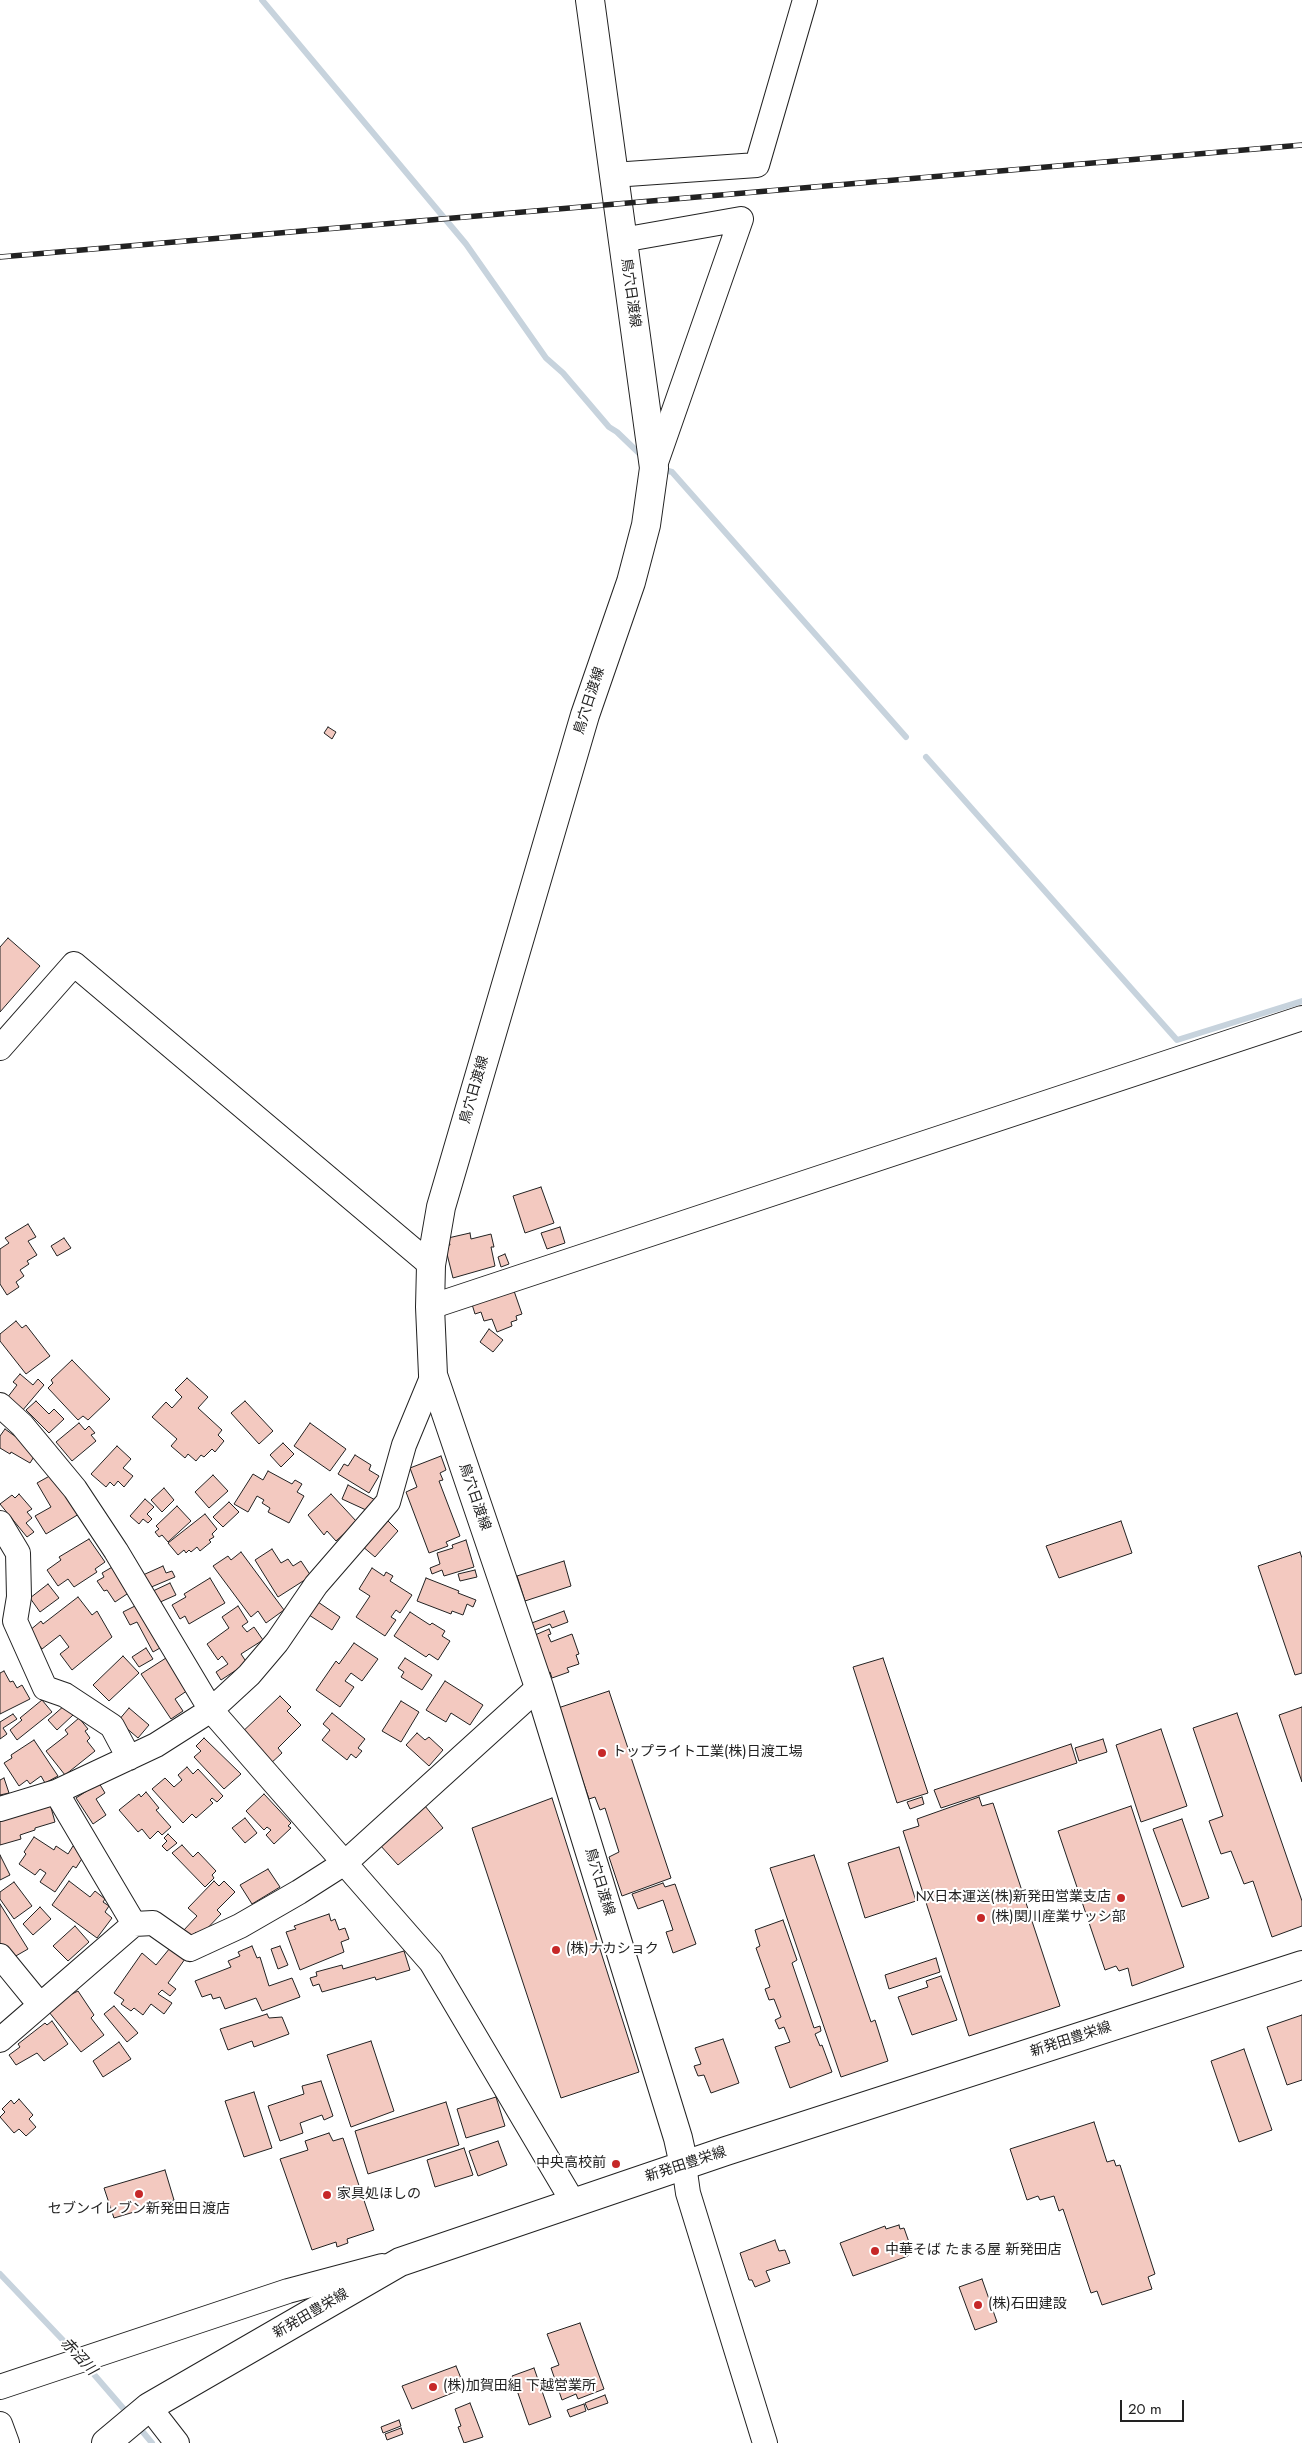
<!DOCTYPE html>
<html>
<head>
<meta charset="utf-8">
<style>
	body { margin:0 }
	#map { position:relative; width:1302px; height:2443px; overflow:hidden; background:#fff; font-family:Jost,sans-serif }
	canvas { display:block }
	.scale { position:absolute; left:1120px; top:2400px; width:64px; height:22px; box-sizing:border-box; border:2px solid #222; border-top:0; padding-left:6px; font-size:15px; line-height:18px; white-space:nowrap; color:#222; -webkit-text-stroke:4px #fff; paint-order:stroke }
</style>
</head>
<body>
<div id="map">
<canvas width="1302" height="2443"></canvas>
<div class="scale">20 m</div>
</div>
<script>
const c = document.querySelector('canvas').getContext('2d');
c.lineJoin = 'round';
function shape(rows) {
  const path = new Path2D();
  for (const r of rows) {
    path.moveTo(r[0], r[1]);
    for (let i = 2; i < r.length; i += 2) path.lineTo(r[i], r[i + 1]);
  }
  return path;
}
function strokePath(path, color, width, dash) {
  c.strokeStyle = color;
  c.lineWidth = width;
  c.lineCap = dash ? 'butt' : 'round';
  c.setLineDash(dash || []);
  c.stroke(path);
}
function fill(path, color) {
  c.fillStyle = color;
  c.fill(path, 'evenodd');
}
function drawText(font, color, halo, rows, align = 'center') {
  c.font = font + ' Jost,"Noto Sans JP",sans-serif';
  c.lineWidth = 4;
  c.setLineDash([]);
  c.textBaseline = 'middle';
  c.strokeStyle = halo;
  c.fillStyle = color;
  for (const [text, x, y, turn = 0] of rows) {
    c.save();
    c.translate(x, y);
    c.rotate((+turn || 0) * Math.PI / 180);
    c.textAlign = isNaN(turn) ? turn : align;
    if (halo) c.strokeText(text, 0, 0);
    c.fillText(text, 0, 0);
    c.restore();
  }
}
strokePath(shape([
	[262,0,466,244,546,358,563,373,609,427,617,432,643,457],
	[661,469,672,472,906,737],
	[926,757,1177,1040,1302,1001],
	[0,2274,78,2356],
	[85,2364,129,2415],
	[137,2425,152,2443]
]), '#c7d3dd', 6);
const building = shape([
	[328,727,336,732,332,739,324,733,328,727],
	[8,938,40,966,0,1012,0,947,8,938],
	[541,1187,554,1223,525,1233,513,1196,541,1187],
	[28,1224,36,1237,28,1241,37,1255,27,1261,29,1264,20,1270,24,1276,16,1282,19,1287,7,1295,0,1284,0,1249,9,1243,5,1238,28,1224],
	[560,1227,565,1243,547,1249,541,1233,560,1227],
	[470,1233,471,1239,491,1234,494,1247,491,1247,495,1266,453,1278,445,1246,450,1245,448,1238,470,1233],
	[64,1238,71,1248,57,1256,51,1246,64,1238],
	[505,1254,509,1264,501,1267,498,1257,505,1254],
	[513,1288,522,1314,516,1316,517,1320,511,1322,512,1326,497,1332,492,1319,484,1321,481,1312,475,1314,471,1301,513,1288],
	[16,1321,22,1328,26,1325,50,1356,26,1374,0,1341,0,1334,16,1321],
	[489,1329,503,1340,493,1352,480,1342,489,1329],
	[72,1360,110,1399,88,1420,83,1416,78,1420,48,1388,53,1383,51,1380,72,1360],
	[20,1374,33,1385,38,1379,44,1385,22,1411,7,1398,17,1385,13,1382,20,1374],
	[187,1378,208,1397,198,1408,222,1430,218,1435,224,1441,215,1452,212,1449,204,1457,201,1455,196,1461,188,1454,185,1458,171,1446,177,1439,152,1417,166,1402,172,1408,182,1397,175,1390,187,1378],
	[36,1401,49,1414,54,1409,64,1419,49,1433,26,1410,36,1401],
	[245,1401,273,1431,259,1444,231,1413,245,1401],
	[79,1423,85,1430,89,1426,95,1433,91,1435,96,1441,72,1461,56,1442,79,1423],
	[310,1423,346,1449,330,1471,294,1446,310,1423],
	[5,1429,37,1452,30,1463,11,1452,10,1454,0,1448,0,1436,5,1429],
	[283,1443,294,1454,281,1467,270,1455,283,1443],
	[117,1446,131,1459,123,1468,133,1476,124,1487,118,1481,114,1486,110,1482,106,1487,91,1474,117,1446],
	[355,1455,371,1465,369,1470,379,1476,369,1493,338,1474,344,1464,348,1466,355,1455],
	[441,1456,446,1470,440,1473,443,1480,439,1481,460,1536,446,1542,448,1546,429,1553,406,1492,417,1487,410,1468,441,1456],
	[268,1471,292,1484,295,1480,302,1484,297,1492,304,1496,289,1523,268,1512,270,1508,262,1503,264,1500,257,1496,248,1512,234,1504,253,1474,263,1480,268,1471],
	[55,1473,79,1514,46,1534,35,1516,51,1507,37,1483,55,1473],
	[213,1475,228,1491,209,1508,195,1492,213,1475],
	[348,1485,377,1501,374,1509,368,1506,366,1510,342,1499,348,1485],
	[164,1488,174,1500,162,1512,151,1500,164,1488],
	[19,1494,32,1509,27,1512,32,1518,26,1523,34,1532,27,1537,0,1504,12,1495,15,1498,19,1494],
	[331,1494,357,1522,336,1541,327,1531,324,1535,308,1515,331,1494],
	[145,1499,154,1507,147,1514,152,1519,148,1523,143,1519,139,1524,130,1516,145,1499],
	[229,1502,239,1512,223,1527,213,1517,229,1502],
	[177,1506,191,1521,168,1542,162,1535,159,1537,155,1532,159,1529,156,1526,177,1506],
	[205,1514,217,1529,212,1534,214,1537,209,1540,211,1542,200,1551,197,1547,191,1552,189,1550,186,1553,184,1550,178,1555,168,1543,205,1514],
	[386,1519,398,1531,375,1557,362,1546,386,1519],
	[1121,1521,1132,1553,1059,1578,1046,1546,1121,1521],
	[89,1539,105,1562,95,1569,97,1572,74,1587,68,1579,58,1586,47,1570,61,1560,59,1557,89,1539],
	[466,1540,474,1567,444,1576,442,1570,432,1574,430,1568,440,1564,437,1553,453,1548,452,1545,466,1540],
	[272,1549,281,1563,288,1559,293,1566,301,1561,311,1576,278,1597,255,1560,272,1549],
	[241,1552,284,1610,266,1623,258,1611,251,1617,213,1566,228,1556,231,1560,241,1552],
	[1300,1552,1302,1558,1302,1673,1295,1675,1258,1566,1300,1552],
	[564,1561,571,1586,525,1601,517,1576,564,1561],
	[114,1566,130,1592,115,1602,107,1590,104,1591,97,1581,104,1577,102,1573,114,1566],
	[163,1566,166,1573,172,1571,175,1577,149,1588,143,1575,163,1566],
	[372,1568,384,1576,386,1572,393,1576,390,1581,412,1595,400,1613,396,1610,391,1617,396,1620,385,1636,356,1617,370,1596,359,1589,372,1568],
	[475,1570,477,1577,460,1581,458,1574,475,1570],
	[210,1578,225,1603,189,1624,185,1616,180,1619,172,1605,186,1597,184,1594,210,1578],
	[426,1578,459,1591,458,1593,476,1600,473,1607,467,1604,463,1615,452,1611,451,1614,417,1601,426,1578],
	[170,1583,176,1595,158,1603,153,1591,170,1583],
	[48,1584,59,1598,40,1612,30,1598,48,1584],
	[78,1597,92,1615,97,1611,112,1637,72,1670,60,1654,69,1647,60,1635,42,1649,29,1631,41,1621,43,1624,78,1597],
	[318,1602,340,1617,332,1630,309,1615,318,1602],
	[137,1605,160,1648,153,1652,137,1622,130,1625,123,1612,137,1605],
	[238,1606,248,1622,242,1626,247,1632,254,1627,263,1640,241,1654,247,1663,221,1680,216,1672,228,1664,222,1656,218,1660,207,1644,229,1628,222,1617,238,1606],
	[564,1611,568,1622,552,1628,550,1624,532,1631,529,1624,564,1611],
	[410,1612,430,1625,432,1623,445,1631,442,1636,450,1641,438,1660,429,1654,426,1657,394,1636,410,1612],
	[549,1629,551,1634,548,1635,551,1642,572,1634,579,1654,576,1655,579,1664,567,1668,569,1672,552,1678,550,1672,547,1674,535,1635,549,1629],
	[354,1643,378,1659,362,1681,351,1673,345,1681,354,1687,340,1707,316,1690,336,1661,339,1664,354,1643],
	[146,1648,153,1659,139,1667,132,1657,146,1648],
	[123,1656,139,1673,109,1701,93,1685,123,1656],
	[166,1658,191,1688,175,1699,183,1711,171,1719,141,1674,166,1658],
	[405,1658,432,1675,422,1690,401,1677,404,1672,398,1668,405,1658],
	[883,1658,928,1793,897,1803,853,1667,883,1658],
	[4,1671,10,1682,13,1681,17,1688,22,1685,30,1699,0,1714,0,1673,4,1671],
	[445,1681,483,1705,470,1725,451,1713,446,1722,426,1710,445,1681],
	[609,1691,671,1878,622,1896,609,1857,619,1852,605,1808,600,1810,595,1797,589,1799,558,1708,609,1691],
	[280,1696,291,1707,287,1711,301,1725,278,1748,282,1753,269,1765,237,1737,280,1696],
	[42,1700,52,1712,17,1740,10,1730,22,1720,20,1718,42,1700],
	[401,1701,419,1712,401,1742,382,1731,401,1701],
	[65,1705,73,1715,57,1730,48,1720,65,1705],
	[1302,1707,1302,1782,1279,1715,1302,1707],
	[129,1708,149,1725,138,1738,118,1721,129,1708],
	[332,1713,365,1739,358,1748,362,1751,356,1758,351,1754,347,1760,322,1740,330,1730,323,1724,332,1713],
	[1237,1713,1302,1901,1302,1926,1272,1937,1253,1881,1244,1884,1231,1851,1221,1854,1209,1821,1223,1816,1193,1728,1237,1713],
	[13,1714,17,1719,3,1728,7,1734,0,1739,0,1722,13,1714],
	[79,1718,88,1729,85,1731,90,1738,87,1741,95,1751,65,1775,46,1751,68,1734,65,1730,79,1718],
	[1161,1729,1187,1806,1141,1822,1116,1745,1161,1729],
	[417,1733,425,1740,429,1737,443,1750,429,1766,406,1745,417,1733],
	[204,1738,241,1774,224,1789,194,1757,201,1751,196,1746,204,1738],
	[1103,1739,1107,1752,1079,1761,1075,1748,1103,1739],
	[34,1740,58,1776,45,1783,41,1776,30,1784,27,1780,19,1786,4,1763,12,1758,11,1755,34,1740],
	[1071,1744,1077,1763,941,1808,934,1790,1071,1744],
	[187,1767,193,1774,198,1769,223,1796,217,1802,212,1798,210,1800,213,1803,196,1818,192,1814,183,1823,152,1789,165,1778,174,1787,182,1780,178,1775,187,1767],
	[4,1778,9,1793,0,1795,0,1798,0,1780,4,1778],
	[99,1783,105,1793,96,1799,106,1815,93,1824,76,1798,99,1783],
	[146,1792,159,1808,156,1810,171,1827,162,1835,158,1831,150,1839,142,1829,138,1832,119,1810,139,1794,141,1797,146,1792],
	[264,1794,291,1823,288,1826,291,1828,274,1844,266,1835,271,1830,267,1827,264,1830,246,1811,264,1794],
	[922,1797,924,1804,910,1809,907,1802,922,1797],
	[979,1797,982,1806,993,1803,1060,2006,969,2036,903,1831,919,1826,917,1819,979,1797],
	[552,1798,639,2072,561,2098,472,1828,552,1798],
	[50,1804,55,1822,35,1828,35,1830,20,1835,21,1839,0,1845,0,1818,50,1804],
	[425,1806,443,1828,398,1865,380,1845,425,1806],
	[1131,1806,1184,1967,1132,1986,1128,1968,1119,1971,1116,1966,1105,1970,1058,1831,1131,1806],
	[245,1818,257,1833,245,1843,232,1828,245,1818],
	[1182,1819,1209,1898,1182,1907,1153,1829,1182,1819],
	[168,1834,177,1843,167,1851,162,1846,167,1841,164,1838,168,1834],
	[34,1837,54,1850,56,1846,68,1854,73,1846,85,1854,76,1868,73,1866,55,1892,40,1882,46,1873,40,1869,35,1875,19,1864,26,1854,24,1852,34,1837],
	[182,1845,193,1857,198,1852,216,1871,212,1875,214,1878,205,1887,172,1853,182,1845],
	[899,1847,916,1901,865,1918,848,1863,899,1847],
	[0,1855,10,1875,0,1880,0,1855],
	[814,1855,871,2022,875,2020,888,2061,841,2077,770,1868,814,1855],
	[268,1869,280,1887,252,1904,240,1885,268,1869],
	[69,1881,90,1897,95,1891,105,1899,103,1902,109,1906,105,1912,112,1918,97,1938,52,1905,69,1881],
	[214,1881,219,1886,224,1881,235,1892,217,1910,221,1914,200,1936,196,1932,190,1938,183,1931,197,1916,188,1908,214,1881],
	[14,1882,32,1906,14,1919,0,1899,0,1892,14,1882],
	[663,1883,665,1887,675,1884,696,1944,673,1953,666,1932,673,1930,663,1900,638,1909,632,1894,663,1883],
	[0,1904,28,1949,14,1957,6,1945,2,1948,0,1945,0,1904],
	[40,1907,51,1919,33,1935,23,1924,40,1907],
	[329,1914,331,1921,335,1919,339,1930,345,1928,349,1939,341,1942,344,1952,300,1970,286,1932,296,1929,294,1926,329,1914],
	[783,1920,797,1960,792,1963,814,2028,820,2026,821,2031,815,2034,820,2046,822,2045,832,2072,790,2088,775,2047,790,2042,784,2027,779,2029,775,2020,781,2017,774,1999,769,2000,765,1989,770,1987,756,1948,760,1946,755,1930,783,1920],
	[75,1926,89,1942,68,1961,53,1946,75,1926],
	[252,1946,257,1958,260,1957,269,1986,292,1978,300,1997,262,2011,256,1998,225,2009,220,1997,213,1999,211,1994,202,1997,195,1981,231,1967,228,1961,240,1956,238,1952,252,1946],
	[280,1946,288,1965,278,1969,271,1949,280,1946],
	[170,1948,185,1959,168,1983,176,1989,170,1996,162,1990,158,1994,172,2003,164,2014,151,2004,143,2015,134,2008,131,2011,121,2004,124,2000,114,1993,142,1953,156,1965,170,1948],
	[404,1951,410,1970,376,1980,375,1977,322,1992,319,1984,313,1986,310,1978,317,1976,316,1972,342,1965,343,1969,404,1951],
	[936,1958,940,1972,889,1989,885,1975,936,1958],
	[941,1976,957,2020,912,2035,898,1997,928,1987,926,1981,941,1976],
	[71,1991,72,1994,78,1991,94,2015,91,2018,104,2035,81,2052,49,2012,71,1991],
	[114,2006,138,2033,127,2042,104,2014,114,2006],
	[267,2014,269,2018,282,2017,289,2034,254,2047,252,2041,228,2050,220,2029,267,2014],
	[1302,2015,1302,2080,1287,2085,1267,2027,1302,2015],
	[52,2021,68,2044,44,2061,37,2053,16,2065,9,2055,20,2047,18,2044,45,2023,47,2025,52,2021],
	[723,2039,739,2083,711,2093,704,2075,698,2076,694,2066,701,2064,695,2048,723,2039],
	[371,2041,394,2111,351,2127,327,2055,371,2041],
	[119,2042,131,2059,103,2077,93,2061,119,2042],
	[1244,2049,1272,2130,1239,2142,1211,2061,1244,2049],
	[321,2081,333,2116,324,2120,322,2115,300,2123,303,2133,280,2141,268,2106,304,2094,302,2086,321,2081],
	[254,2092,272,2148,244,2157,225,2101,254,2092],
	[496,2097,505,2126,466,2138,457,2109,496,2097],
	[19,2099,33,2115,29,2119,36,2127,26,2136,19,2129,14,2133,0,2117,5,2112,2,2109,11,2100,14,2104,19,2099],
	[446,2102,459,2145,368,2174,355,2131,446,2102],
	[1094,2122,1107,2162,1114,2160,1116,2166,1120,2165,1155,2274,1148,2277,1152,2289,1102,2305,1097,2291,1091,2293,1063,2209,1059,2211,1054,2196,1040,2200,1038,2196,1027,2200,1010,2149,1094,2122],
	[329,2133,333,2141,343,2138,374,2230,347,2239,348,2243,337,2247,336,2242,312,2250,280,2159,308,2150,305,2141,329,2133],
	[498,2141,507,2165,478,2176,469,2151,498,2141],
	[464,2148,473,2175,435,2187,427,2160,464,2148],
	[165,2170,174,2200,114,2218,104,2188,165,2170],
	[899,2225,900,2229,904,2228,910,2245,905,2247,908,2256,853,2276,840,2243,885,2226,886,2229,899,2225],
	[775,2240,779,2251,785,2250,790,2263,766,2271,770,2281,755,2287,752,2280,749,2280,740,2253,775,2240],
	[982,2279,997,2322,975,2330,959,2287,982,2279],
	[580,2323,604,2389,578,2399,576,2394,562,2400,551,2368,559,2365,547,2334,580,2323],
	[456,2366,465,2388,412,2409,402,2386,456,2366],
	[534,2368,551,2417,529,2425,512,2376,534,2368],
	[605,2395,608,2403,588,2410,585,2403,605,2395],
	[470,2403,483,2437,464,2443,458,2427,461,2426,455,2409,470,2403],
	[584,2404,586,2411,570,2417,567,2410,584,2404],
	[399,2420,401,2426,383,2433,381,2427,399,2420],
	[401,2428,403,2434,387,2440,385,2434,401,2428]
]);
fill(building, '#f3c9c0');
strokePath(building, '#222', 1);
const minor = shape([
	[613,175,757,165,805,0],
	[622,240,741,219,654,468],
	[0,1048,74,964,431,1265],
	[430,1307,1302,1018],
	[0,1405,22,1425,75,1489,116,1551,211,1710,431,1962,573,2202],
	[0,1523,18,1553,19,1597,15,1621,45,1688,65,1695,112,1726,129,1758],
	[0,1809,56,1792,156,1745,211,1710,249,1675,277,1642,316,1585,388,1502,404,1445,433,1375],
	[134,1924,153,1923,190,1949,240,1926,299,1892,346,1862,539,1687],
	[0,1956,40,2005],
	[0,2040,134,1924,56,1792],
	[684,2165,688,2193,765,2443],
	[0,2387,288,2291,382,2266],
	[149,2407,177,2443],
	[0,2424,7,2443]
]);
const major = shape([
	[590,0,654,468,646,525,631,582,585,715,441,1207,431,1265,430,1307,433,1375,539,1687,678,2138,684,2165],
	[106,2443,149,2407,400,2262,726,2151,1302,1965]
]);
strokePath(minor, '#222', 26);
strokePath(major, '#222', 30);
strokePath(minor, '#fff', 24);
strokePath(major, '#fff', 28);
const rail = shape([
	[0,257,1302,145]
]);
strokePath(rail, '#222', 5.5);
strokePath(rail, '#fff', 4, [11]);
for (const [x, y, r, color] of [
	[602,1753,5,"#c62828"],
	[1121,1898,5,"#c62828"],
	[981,1918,5,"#c62828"],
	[556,1950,5,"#c62828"],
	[616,2164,5,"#c62828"],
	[139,2194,5,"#c62828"],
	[327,2195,5,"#c62828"],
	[875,2251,5,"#c62828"],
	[978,2305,5,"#c62828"],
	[433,2387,5,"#c62828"]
]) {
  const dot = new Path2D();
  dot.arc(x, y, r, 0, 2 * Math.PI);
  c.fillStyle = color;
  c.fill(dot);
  strokePath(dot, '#fff', 2);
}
drawText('14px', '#222', '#fff', [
	["鳥穴日渡線",630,293,82],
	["鳥穴日渡線",590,701,-72],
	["鳥穴日渡線",475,1090,-74],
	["鳥穴日渡線",474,1497,71],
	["鳥穴日渡線",599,1882,73],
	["新発田豊栄線",1071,2040,-18],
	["新発田豊栄線",686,2165,-18],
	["新発田豊栄線",311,2314,-30]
]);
drawText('14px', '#222', '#fff', [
	["トップライト工業(株)日渡工場",612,1753],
	["NX日本運送(株)新発田営業支店",1111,1898,"right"],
	["(株)関川産業サッシ部",991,1918],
	["(株)ナカショク",566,1950],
	["中央高校前",606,2164,"right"],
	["家具処ほしの",337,2195],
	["セブンイレブン新発田日渡店",139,2210,"center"],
	["中華そば たまる屋 新発田店",885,2251],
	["(株)石田建設",988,2305],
	["(株)加賀田組 下越営業所",443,2387]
], 'left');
drawText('italic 15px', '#222', '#fff', [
	["赤沼川",78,2357,47]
]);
</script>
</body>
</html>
